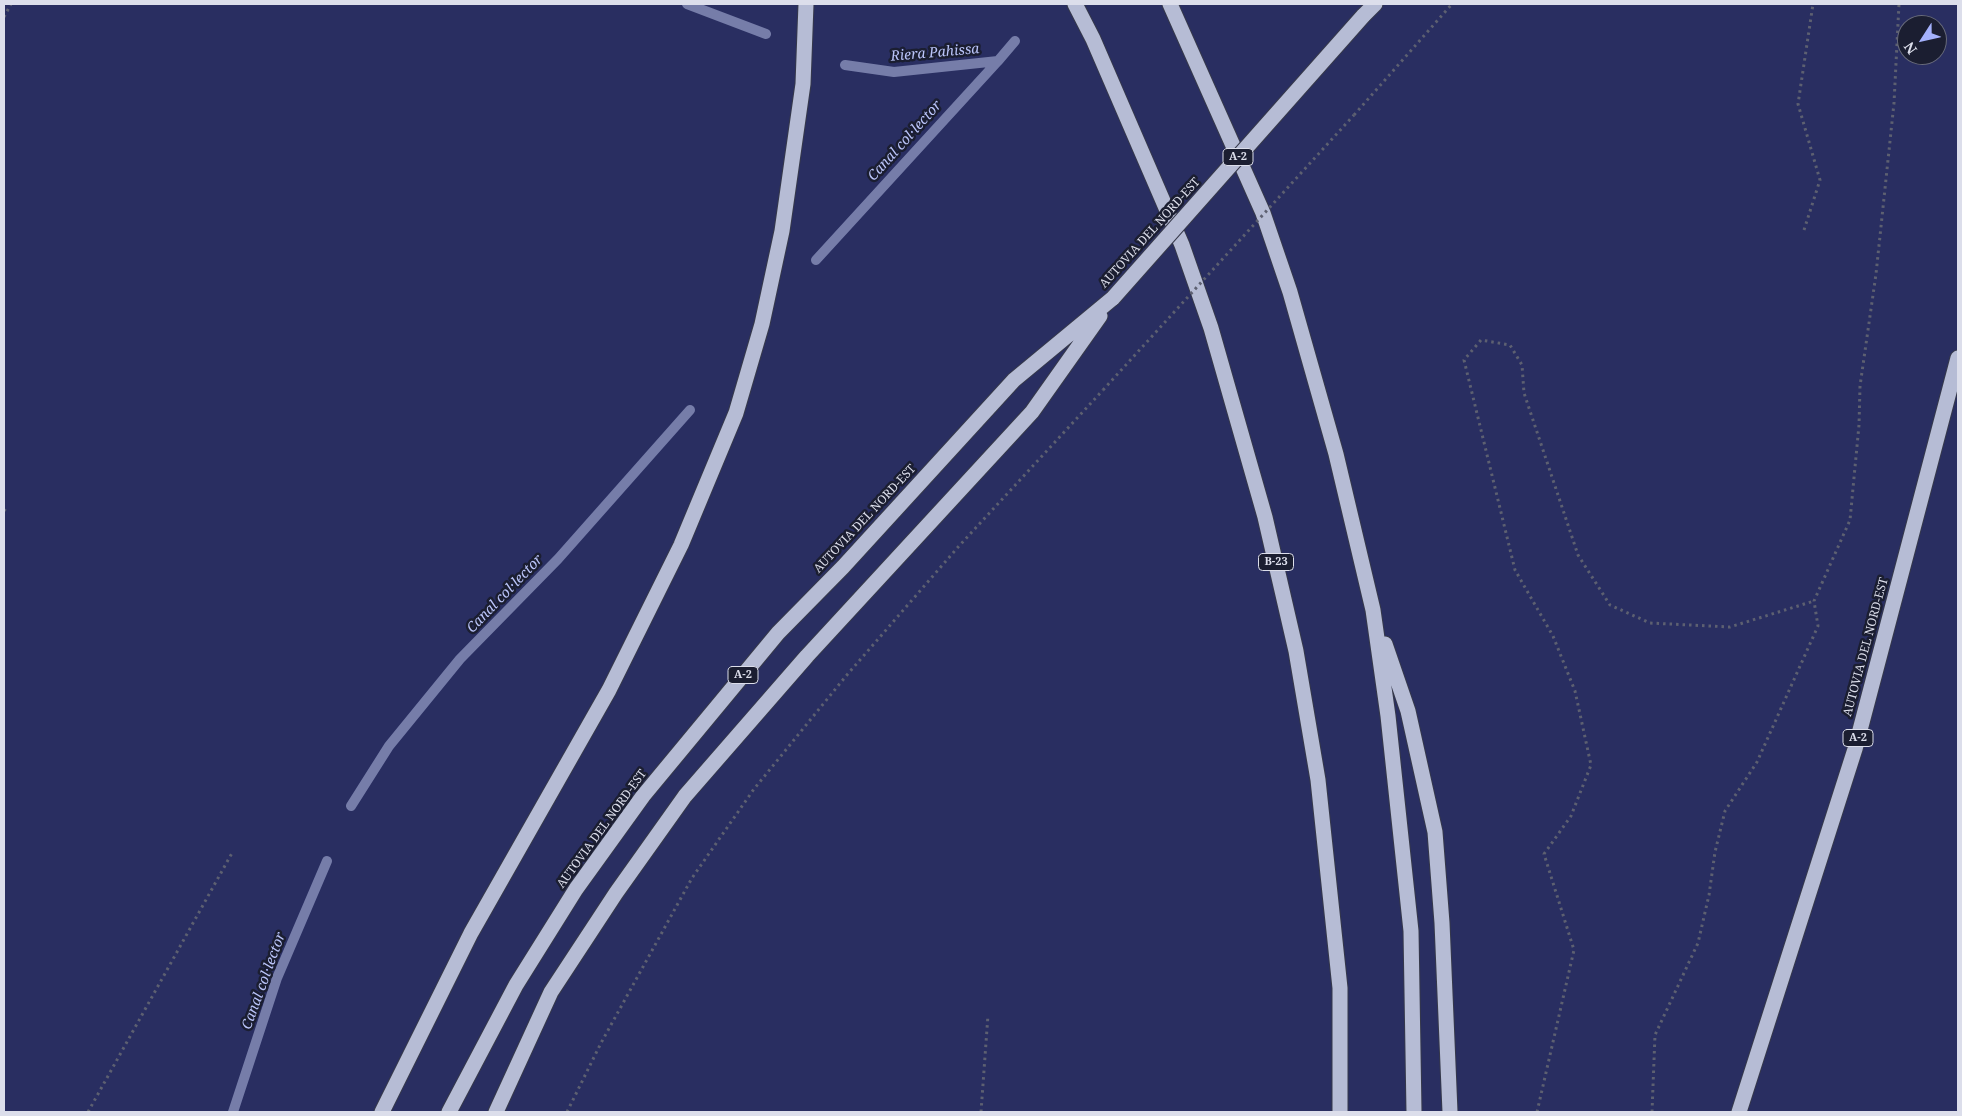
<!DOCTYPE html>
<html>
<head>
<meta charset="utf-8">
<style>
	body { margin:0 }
	#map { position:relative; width:1962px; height:1116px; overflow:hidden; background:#1b1e31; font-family:"Noto Serif",serif }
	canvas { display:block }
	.frame { position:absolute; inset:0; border:5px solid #dcdeeb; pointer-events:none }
	.north { position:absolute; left:1897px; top:15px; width:50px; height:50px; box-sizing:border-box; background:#1b1e31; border:1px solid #686b7b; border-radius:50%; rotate:235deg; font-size:14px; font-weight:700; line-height:20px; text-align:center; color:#dcdeeb }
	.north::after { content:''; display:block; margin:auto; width:18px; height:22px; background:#a4b1fc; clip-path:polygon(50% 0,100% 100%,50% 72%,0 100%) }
</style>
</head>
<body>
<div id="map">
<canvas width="1962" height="1116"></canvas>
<div class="frame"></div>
<div class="north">N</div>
</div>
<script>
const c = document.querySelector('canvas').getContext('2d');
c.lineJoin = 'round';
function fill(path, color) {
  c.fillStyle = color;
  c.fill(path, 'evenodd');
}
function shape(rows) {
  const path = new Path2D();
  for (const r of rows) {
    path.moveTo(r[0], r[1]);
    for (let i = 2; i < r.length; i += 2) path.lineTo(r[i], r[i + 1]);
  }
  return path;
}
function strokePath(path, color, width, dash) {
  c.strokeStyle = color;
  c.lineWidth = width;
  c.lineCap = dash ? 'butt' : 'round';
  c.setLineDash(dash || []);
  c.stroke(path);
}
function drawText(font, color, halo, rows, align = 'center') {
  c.font = font + ' "Noto Serif",serif';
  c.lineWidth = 5;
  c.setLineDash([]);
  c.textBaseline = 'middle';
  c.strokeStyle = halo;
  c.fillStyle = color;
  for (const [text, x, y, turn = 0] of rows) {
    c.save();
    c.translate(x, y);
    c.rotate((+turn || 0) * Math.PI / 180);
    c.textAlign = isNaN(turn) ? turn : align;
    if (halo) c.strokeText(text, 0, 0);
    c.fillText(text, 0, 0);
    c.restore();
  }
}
fill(shape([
	[4,4,1958,4,1958,1112,4,1112],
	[1907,25,1937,25,1937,55,1907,55]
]), '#292e61');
strokePath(shape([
	[687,4,766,34],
	[845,65,894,72,998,61],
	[816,260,998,61,1015,41],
	[351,806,389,746,460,659,558,559,690,410],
	[233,1112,277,978,327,861]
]), '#767da9', 10);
const highway = shape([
	[1075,4,1093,39,1182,245,1211,328,1265,517,1296,651,1318,780,1340,988,1340,1112],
	[1170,4,1263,213,1290,292,1336,454,1373,610,1388,716,1411,931,1414,1112],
	[1363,16,1375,4],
	[1385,644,1408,711,1435,832,1442,923,1450,1112],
	[382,1112,471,933,609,690,681,545,736,413,762,324,782,231,803,84,806,4],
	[449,1112,516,985,576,889,643,796,778,633,843,567,1014,380,1113,298],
	[496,1112,551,992,616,893,685,796,807,656,1032,412,1100,316],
	[1739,1112,1855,749,1958,358]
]);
strokePath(highway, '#36394b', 17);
strokePath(shape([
	[4,17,11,4],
	[1354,115,1452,4],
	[1804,230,1820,180,1798,104,1813,4],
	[4,511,6,508],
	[88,1112,232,853],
	[567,1112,601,1043,692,878,754,789,846,676,959,546,1103,390],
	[981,1112,988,1015],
	[1537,1112,1574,950,1544,854,1571,816,1591,765,1575,691,1553,636,1515,570,1464,360,1481,340,1510,345,1522,365,1524,393,1578,555,1610,605,1650,623,1730,627,1814,601],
	[1652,1112,1655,1035,1698,943,1709,895,1715,852,1725,811,1757,762,1818,626,1814,601,1850,520,1859,425,1860,386,1876,274,1894,103,1899,4]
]), '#5d6071', 3, [2.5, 4]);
strokePath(highway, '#b6bcd5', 15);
const highwayBridge = shape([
	[1113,298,1363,16]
]);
strokePath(highwayBridge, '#36394b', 17, []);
strokePath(shape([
	[1103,390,1354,115]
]), '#5d6071', 3, [2.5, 4]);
strokePath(highwayBridge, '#b6bcd5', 15);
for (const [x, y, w] of [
	[1238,157,30],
	[1276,562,35],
	[743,675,30],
	[1858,738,30]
]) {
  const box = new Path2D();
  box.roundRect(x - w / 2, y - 8.5, w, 17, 4);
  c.fillStyle = '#1b1e31';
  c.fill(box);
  strokePath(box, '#dcdeeb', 1);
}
drawText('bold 11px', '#dcdeeb', null, [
	["A-2",1238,157],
	["B-23",1276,562],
	["A-2",743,675],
	["A-2",1858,738]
]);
drawText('12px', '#dcdeeb', '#1b1e31', [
	["AUTOVIA DEL NORD-EST",1150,233,-48],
	["AUTOVIA DEL NORD-EST",865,519,-47],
	["AUTOVIA DEL NORD-EST",1866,647,-75],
	["AUTOVIA DEL NORD-EST",602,829,-54]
]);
drawText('italic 14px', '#bac4f9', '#1b1e31', [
	["Riera Pahissa",935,53,-5],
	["Canal col·lector",905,141,-48],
	["Canal col·lector",505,594,-46],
	["Canal col·lector",264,981,-70]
]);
</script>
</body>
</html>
